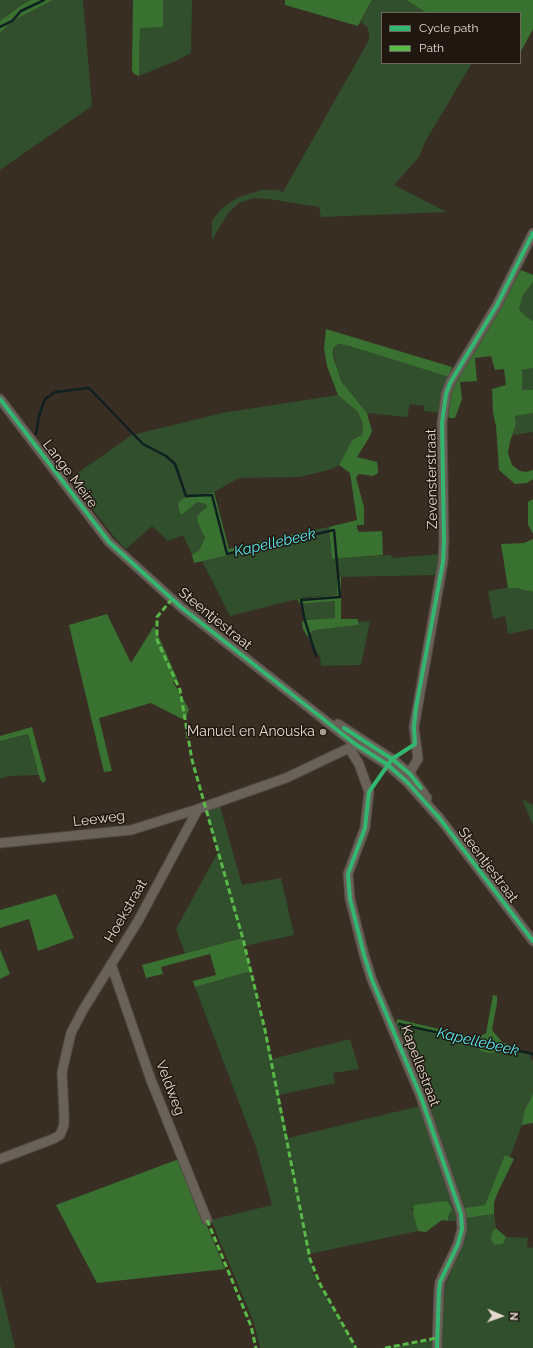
<!DOCTYPE html>
<html>
<head>
<meta charset="utf-8">
<style>
	body { margin:0 }
	#map { position:relative; width:533px; height:1348px; overflow:hidden; background:#382e24; font-family:Raleway,sans-serif }
	canvas { display:block }
	.legend { position:absolute; left:381px; top:12px; width:140px; height:52px; box-sizing:border-box; background:#201810; border:1px solid #6f655c; margin:0; padding:5px 7px; list-style:none; font-size:12px; color:#e5d9ce }
	.legend li { display:flex; align-items:center; gap:8px; height:20px }
	.legend b { width:20px; border:1px solid #6f655c }
	.north { position:absolute; left:481px; top:1296px; width:40px; height:40px; -webkit-text-stroke:3px #201810; paint-order:stroke; rotate:92deg; font-size:11px; font-weight:700; line-height:16px; text-align:center; color:#e5d9ce }
	.north::after { content:''; display:block; margin:auto; width:14px; height:18px; background:#e5d9ce; clip-path:polygon(50% 0,100% 100%,50% 72%,0 100%) }
</style>
</head>
<body>
<div id="map">
<canvas width="533" height="1348"></canvas>
<ul class="legend">
<li><b style="height:5px;background:#33b770"></b>Cycle path</li>
<li><b style="height:5px;background:#58b947"></b>Path</li>
</ul>
<div class="north">N</div>
</div>
<script>
const c = document.querySelector('canvas').getContext('2d');
c.lineJoin = 'round';
function fill(path, color) {
  c.fillStyle = color;
  c.fill(path, 'evenodd');
}
function shape(rows) {
  const path = new Path2D();
  for (const r of rows) {
    path.moveTo(r[0], r[1]);
    for (let i = 2; i < r.length; i += 2) path.lineTo(r[i], r[i + 1]);
  }
  return path;
}
function strokePath(path, color, width, dash) {
  c.strokeStyle = color;
  c.lineWidth = width;
  c.lineCap = dash ? 'butt' : 'round';
  c.setLineDash(dash || []);
  c.stroke(path);
}
function drawText(font, color, halo, rows, align = 'center') {
  c.font = font + ' Raleway,sans-serif';
  c.lineWidth = 3;
  c.setLineDash([]);
  c.textBaseline = 'middle';
  c.strokeStyle = halo;
  c.fillStyle = color;
  for (const [text, x, y, turn = 0] of rows) {
    c.save();
    c.translate(x, y);
    c.rotate((+turn || 0) * Math.PI / 180);
    c.textAlign = isNaN(turn) ? turn : align;
    if (halo) c.strokeText(text, 0, 0);
    c.fillText(text, 0, 0);
    c.restore();
  }
}
fill(shape([
	[0,0,31,0,20,5,0,21],
	[53,0,83,0,92,106,0,170,0,33,14,20],
	[163,0,192,0,191,53,178,60,139,76,140,27,163,27],
	[372,0,406,0,427,13,382,13,382,63,472,63,425,142,419,157,394,185,447,212,321,217,319,207,269,199,253,198,239,203,228,213,212,240,212,221,222,208,239,197,262,190,278,190,283,192,369,40,369,32,367,27,361,22],
	[533,282,533,321,525,316,519,309,523,295],
	[337,344,346,345,449,377,440,413,424,411,424,406,410,404,407,417,367,413,341,381,337,371,333,348],
	[533,368,533,390,522,390,522,370],
	[338,395,358,412,363,424,362,435,352,440,339,465,332,469,300,477,239,478,214,492,184,498,183,514,197,502,205,504,207,507,202,512,198,523,205,538,199,550,192,555,183,535,168,541,152,526,126,549,115,538,69,479,132,435,222,413],
	[533,413,533,432,513,435,516,424,515,416],
	[329,527,332,559,391,555,392,558,440,554,436,575,337,577,337,595,305,597,230,616,202,561,313,535,312,530],
	[511,587,533,592,533,629,508,634,505,616,493,619,488,591],
	[335,601,336,618,305,620,300,604],
	[370,621,361,665,321,666,320,657,307,636,314,630,358,625,358,622],
	[28,734,39,775,8,776,0,779,0,741],
	[522,799,533,805,533,825],
	[220,806,242,885,281,878,294,935,244,946,242,938,185,953,176,929,218,852,206,810],
	[251,971,272,1059,350,1039,359,1069,333,1073,335,1083,279,1095,288,1138,420,1106,458,1217,457,1221,448,1221,448,1218,451,1214,412,1208,418,1231,309,1254,313,1273,356,1348,260,1348,254,1323,211,1220,272,1205,256,1147,195,987],
	[396,1025,478,1044,480,1051,489,1053,504,1052,509,1049,532,1053,530,1059,533,1060,533,1093,524,1112,522,1125,510,1157,506,1155,485,1205,463,1208],
	[494,1214,496,1228,492,1232,503,1244,506,1237,528,1238,527,1247,533,1248,533,1348,442,1348,443,1291,464,1240,467,1229,466,1218],
	[0,1284,15,1348,0,1348],
	[433,1340,433,1348,382,1348]
]), '#314f2c');
fill(shape([
	[31,0,53,0,14,20,0,33,0,21,21,5],
	[133,0,163,0,163,27,140,28,139,76,134,74,132,70],
	[285,0,372,0,358,26,285,5],
	[406,0,533,0,533,29,520,53,520,13,427,13],
	[521,270,533,275,533,282,523,295,519,309,525,316,533,321,533,368,522,370,522,390,533,390,533,413,515,416,516,424,510,442,508,453,512,465,520,471,526,472,533,470,533,479,527,483,515,484,499,470,496,426,493,413,492,389,506,385,504,369,495,370,491,356,475,358,477,381,460,382,462,399,455,418,450,418,446,414,450,396,457,380],
	[326,329,452,367,449,377,346,345,338,344,333,348,333,356,341,381,367,413,370,424,372,431,369,438,357,457,377,462,378,467,378,473,373,476,359,474,356,478,364,507,364,525,357,525,357,528,359,532,382,531,383,555,332,559,329,527,357,520,350,473,339,465,352,440,362,435,363,424,358,412,338,395,327,366,324,348],
	[214,492,229,549,312,530,314,535,194,563,192,555,199,550,205,538,198,523,197,516,207,507,205,504,197,502,183,514,180,514,178,503,184,498],
	[533,499,533,534,528,525,528,502],
	[533,539,533,592,516,588,508,588,501,544,524,543],
	[337,577,341,577,341,619,358,619,358,625,314,630,307,636,303,629,302,622,305,620,335,618,335,601,300,604,297,599,337,595],
	[107,614,131,663,154,626,177,678,173,682,189,709,186,718,182,719,151,703,99,718,112,771,104,772,69,625],
	[32,727,46,780,43,783,40,779,28,734,0,741,0,736],
	[56,894,74,938,38,951,29,919,0,928,0,910],
	[242,938,251,971,195,987,193,981,216,975,210,954,161,967,163,974,146,978,142,965],
	[0,949,10,974,0,979],
	[493,995,497,996,497,1003,492,1030,503,1043,508,1044,509,1049,504,1052,489,1053,480,1051,478,1044,396,1025,397,1019,477,1038,486,1033],
	[533,1093,533,1123,522,1125,524,1112],
	[505,1155,514,1159,497,1194,494,1203,494,1214,466,1218,463,1208,485,1205],
	[179,1159,225,1269,97,1283,56,1205],
	[447,1201,452,1209,448,1218,448,1221,442,1220,426,1232,418,1231,413,1213,414,1205],
	[496,1228,506,1237,503,1244,495,1245,491,1240,492,1232]
]), '#397131');
strokePath(shape([
	[0,27,12,21,21,11,44,0],
	[36,434,39,416,45,399,55,392,89,388,143,444,166,456,175,464,186,496,212,495,227,554,334,530,340,597,301,600,304,617,316,656],
	[399,1024,533,1054]
]), '#102020', 2.5);
const minor = shape([
	[0,399,109,542,182,608,355,744,388,765,408,783,441,820],
	[338,724,392,759,410,774,427,798],
	[349,748,359,764,369,792,365,828,348,874,350,899,364,955,372,980,421,1097,461,1214,462,1229,458,1244,440,1282,439,1290,437,1348],
	[405,780,418,759,414,727,443,562,444,540,442,423,446,394,450,383,497,305,533,233],
	[438,816,533,941],
	[0,843,131,830,198,809],
	[111,964,151,1080,207,1220],
	[0,1159,53,1139,60,1135,64,1125,64,1114,62,1072,71,1033,83,1010,138,921,198,809,286,778,349,748,361,739]
]);
strokePath(minor, '#524941', 11);
strokePath(minor, '#69625a', 9);
strokePath(shape([
	[172,599,157,617,157,640,180,690,192,760,243,939,265,1030,310,1259,320,1284,356,1348],
	[207,1220,251,1326,256,1348],
	[385,1348,437,1338]
]), '#58b947', 3, [6, 3]);
strokePath(shape([
	[0,399,109,542,182,608,355,744,388,765,408,783,441,820],
	[344,728,392,759,410,774,421,788],
	[437,815,533,941],
	[437,1348,439,1290,440,1282,458,1244,462,1229,461,1214,421,1097,372,980,364,955,350,899,348,874,365,828,369,792,392,759,415,744,414,727,416,708,443,562,444,540,442,423,446,394,450,383,497,305,533,233]
]), '#33b770', 4);
for (const [x, y, r, color] of [
	[323,732,4,"#a89d92"]
]) {
  const dot = new Path2D();
  dot.arc(x, y, r, 0, 2 * Math.PI);
  c.fillStyle = color;
  c.fill(dot);
  strokePath(dot, '#201810', 1.5);
}
drawText('14px', '#e5d9ce', '#201810', [
	["Lange Meire",70,474,53],
	["Zevensterstraat",432,479,-91],
	["Steentjestraat",215,619,39],
	["Leeweg",99,819,-7],
	["Steentjestraat",488,865,53],
	["Hoekstraat",126,911,-60],
	["Kapellestraat",420,1066,69],
	["Veldweg",170,1088,69]
]);
drawText('14px', '#e5d9ce', '#201810', [
	["Manuel en Anouska",315,732]
], 'right');
drawText('italic 15px', '#57eef4', '#201810', [
	["Kapellebeek",275,543,-13],
	["Kapellebeek",478,1042,13]
]);
</script>
</body>
</html>
